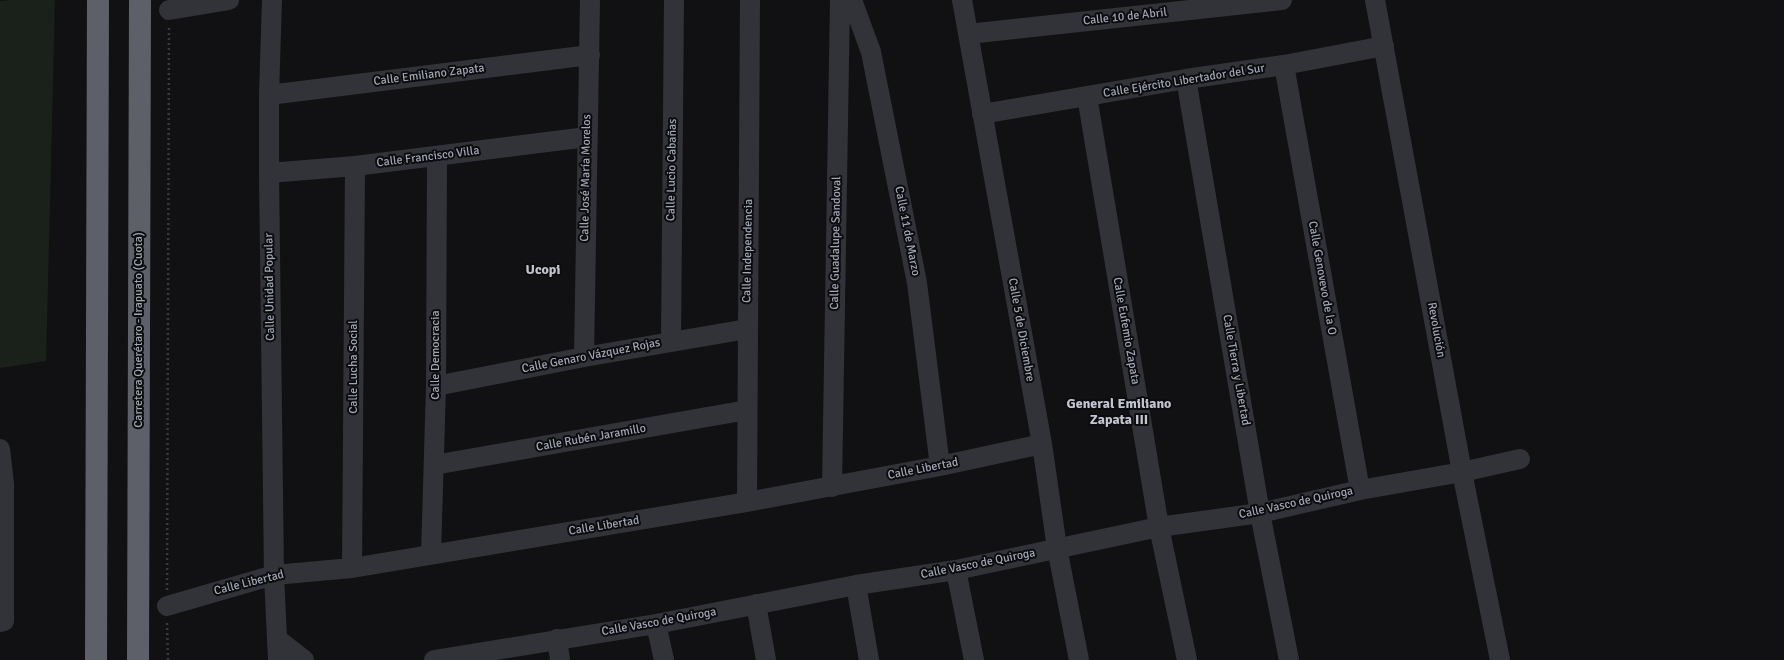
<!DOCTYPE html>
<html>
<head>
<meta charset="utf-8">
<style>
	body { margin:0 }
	canvas { display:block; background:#111113 }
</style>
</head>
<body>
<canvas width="1784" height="660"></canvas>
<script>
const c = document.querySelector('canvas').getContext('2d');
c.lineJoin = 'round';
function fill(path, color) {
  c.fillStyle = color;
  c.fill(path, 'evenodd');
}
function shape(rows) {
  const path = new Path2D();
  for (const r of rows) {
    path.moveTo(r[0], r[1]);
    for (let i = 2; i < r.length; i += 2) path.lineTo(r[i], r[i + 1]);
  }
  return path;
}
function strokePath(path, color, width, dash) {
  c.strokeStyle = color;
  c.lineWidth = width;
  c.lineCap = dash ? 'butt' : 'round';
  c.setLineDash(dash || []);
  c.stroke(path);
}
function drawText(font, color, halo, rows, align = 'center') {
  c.font = font + ' Signika,sans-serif';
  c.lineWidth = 4;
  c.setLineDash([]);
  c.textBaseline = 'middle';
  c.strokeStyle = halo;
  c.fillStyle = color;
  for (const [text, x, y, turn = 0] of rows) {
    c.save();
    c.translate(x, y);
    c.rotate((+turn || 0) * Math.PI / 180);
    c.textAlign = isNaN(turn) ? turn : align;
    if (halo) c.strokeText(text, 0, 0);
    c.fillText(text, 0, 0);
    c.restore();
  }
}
fill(shape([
	[12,0,55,0,46,361,0,368,0,1]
]), '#19211a');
strokePath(shape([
	[167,590,169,27],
	[167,623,168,660]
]), '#383a3f', 2.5, [2, 3]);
strokePath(shape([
	[272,0,269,95,269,173,274,575,278,660],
	[852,0,871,52,917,283,940,466],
	[962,0,1042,444,1057,548,1079,660],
	[1375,0,1462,472,1500,660],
	[169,10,229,0],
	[968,34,1282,0],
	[1284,65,1360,490],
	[1186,79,1260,513,1289,660],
	[269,95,590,55],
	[1087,96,1159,527,1187,660],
	[982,114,1186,79,1284,65,1384,46],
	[269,173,355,166,587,137],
	[671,341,674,0],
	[584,357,590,0],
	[436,386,584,357,747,329],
	[0,449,4,484,4,621,0,622],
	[434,465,747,410],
	[832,487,840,0],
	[747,502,750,0],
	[431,554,436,386,437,156],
	[352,568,355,166],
	[956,570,974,660],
	[856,585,869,660],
	[756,604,766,660],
	[167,606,274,575,352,568,747,502,940,466,1042,444],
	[656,624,664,660],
	[277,639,304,660],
	[557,639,560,660],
	[434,660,656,624,856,585,956,570,1159,527,1260,513,1360,490,1462,472,1520,459]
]), '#323338', 20);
strokePath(shape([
	[96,660,98,0],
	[138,660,140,0]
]), '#5e6069', 22);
drawText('12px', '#a1a6b5', '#0c0c0e', [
	["Calle 10 de Abril",1125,17,-6],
	["Calle Emiliano Zapata",429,75,-7],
	["Calle Ejército Libertador del Sur",1184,81,-9],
	["Calle Francisco Villa",428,157,-7],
	["Calle Lucio Cabañas",672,170,-89],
	["Calle José María Morelos",586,178,-89],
	["Calle 11 de Marzo",907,231,79],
	["Calle Guadalupe Sandoval",836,243,-89],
	["Calle Independencia",748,251,-89],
	["Calle Genovevo de la O",1322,278,80],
	["Calle Unidad Popular",270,287,-91],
	["Carretera Querétaro - Irapuato (Cuota)",139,330,-90],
	["Calle 5 de Diciembre",1021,330,80],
	["Revolución",1436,330,80],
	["Calle Eufemio Zapata",1126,331,80],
	["Calle Democracia",436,355,-90],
	["Calle Genaro Vázquez Rojas",591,356,-11],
	["Calle Lucha Social",354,367,-90],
	["Calle Tierra y Libertad",1236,370,80],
	["Calle Rubén Jaramillo",591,438,-10],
	["Calle Libertad",923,469,-11],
	["Calle Vasco de Quiroga",1296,503,-12],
	["Calle Libertad",604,526,-9],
	["Calle Vasco de Quiroga",978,564,-11],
	["Calle Libertad",249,583,-14],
	["Calle Vasco de Quiroga",659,622,-10]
]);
drawText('bold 14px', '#c3c6d0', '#0c0c0e', [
	["Ucopi",543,270],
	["General Emiliano",1119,404],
	["Zapata III",1119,420]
]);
</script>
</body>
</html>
